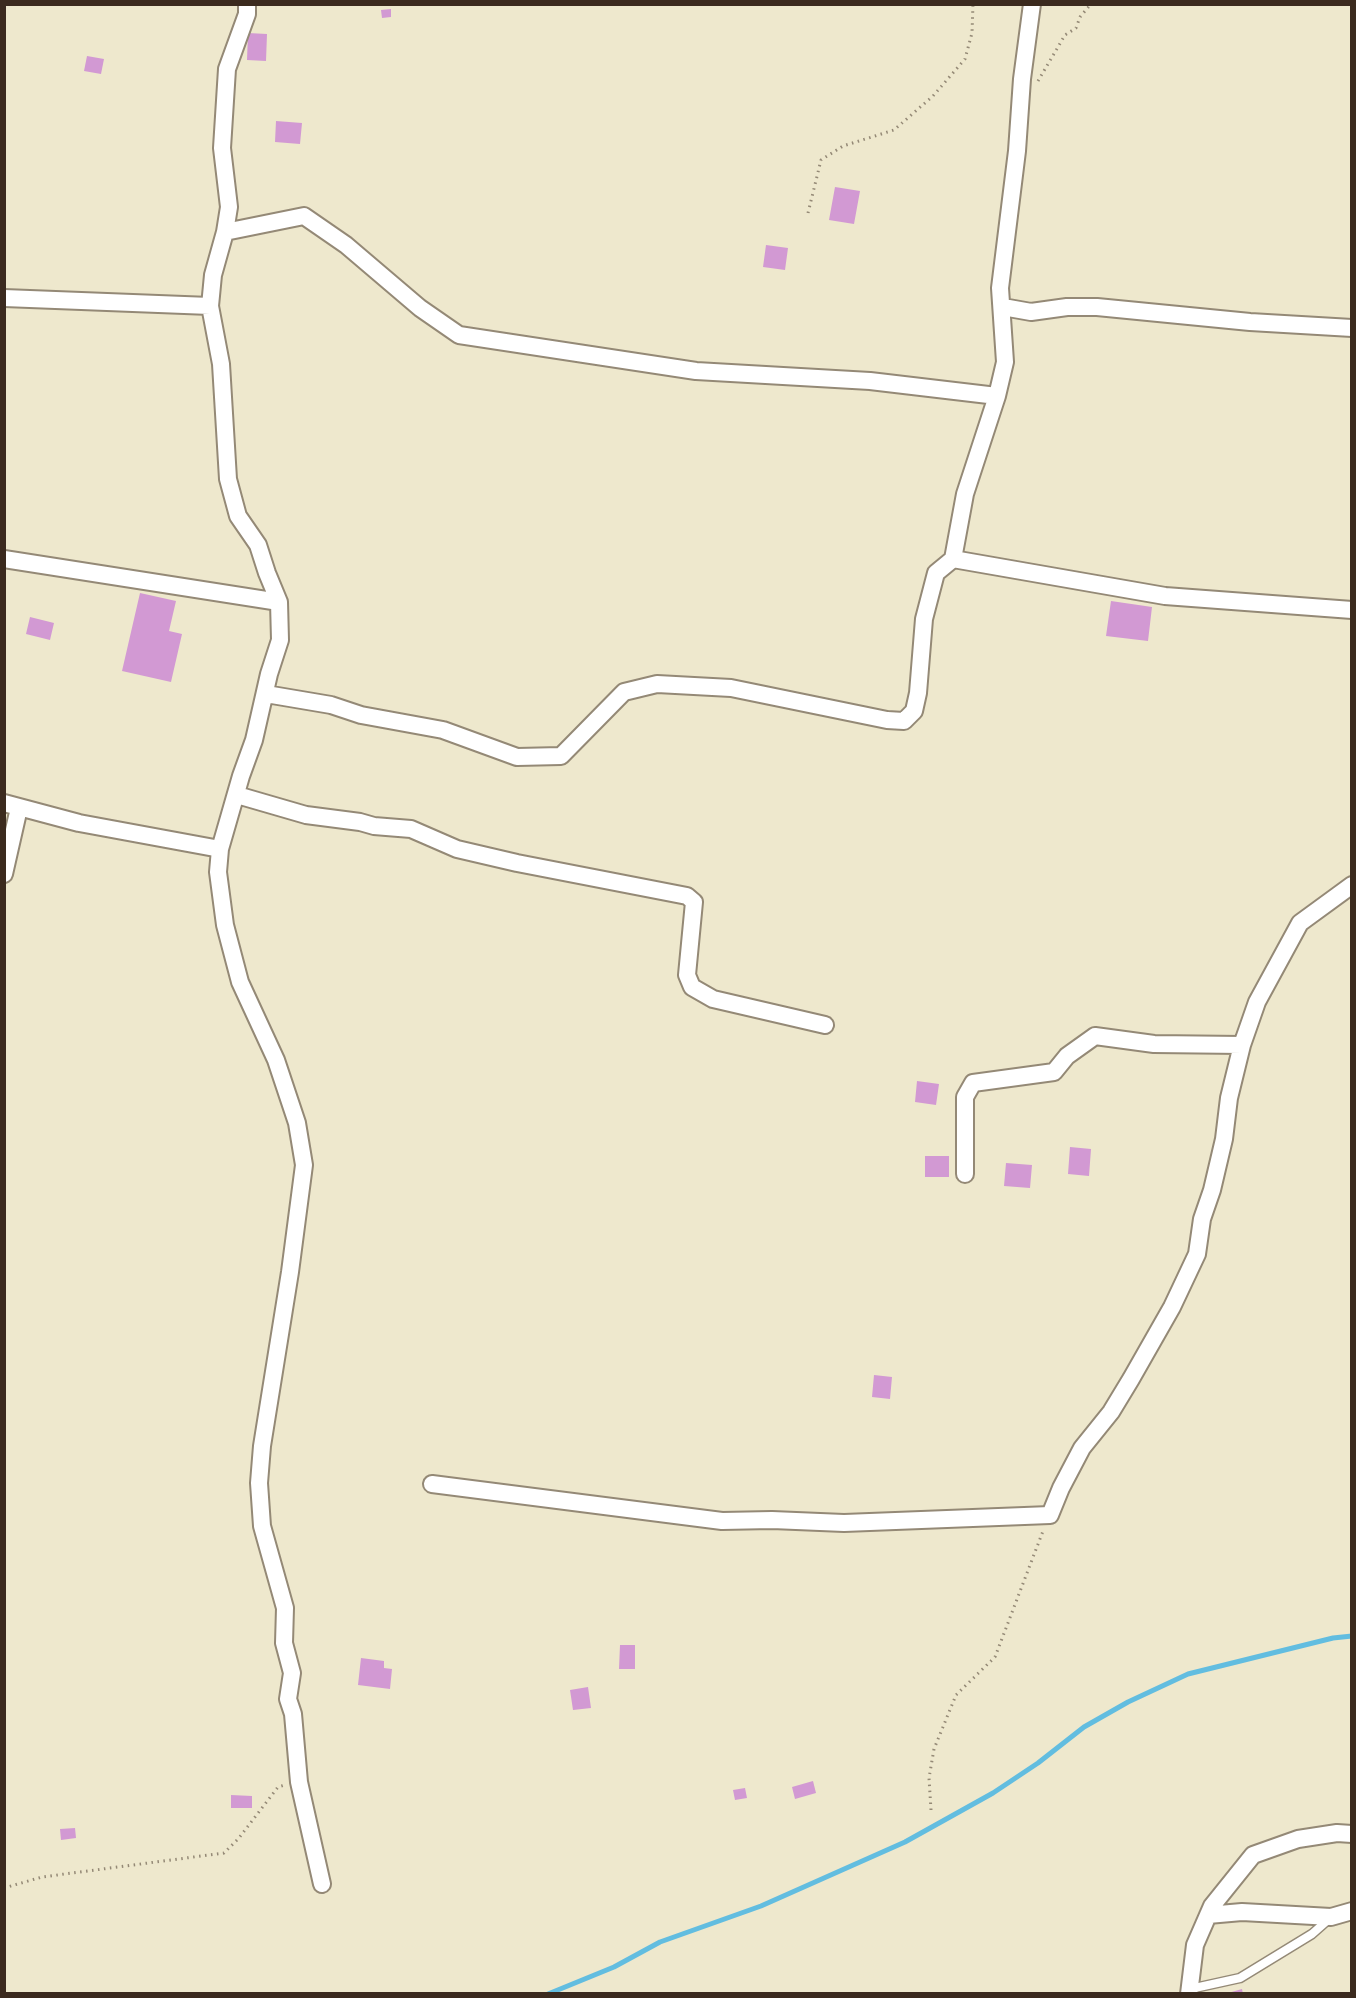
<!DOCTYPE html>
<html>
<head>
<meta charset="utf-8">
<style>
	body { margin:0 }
	#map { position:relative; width:1356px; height:1998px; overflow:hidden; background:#eee8cd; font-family:Mali,sans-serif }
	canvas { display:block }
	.frame { position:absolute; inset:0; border:6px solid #3b2a1e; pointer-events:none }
</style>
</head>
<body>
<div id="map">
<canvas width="1356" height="1998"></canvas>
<div class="frame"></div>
</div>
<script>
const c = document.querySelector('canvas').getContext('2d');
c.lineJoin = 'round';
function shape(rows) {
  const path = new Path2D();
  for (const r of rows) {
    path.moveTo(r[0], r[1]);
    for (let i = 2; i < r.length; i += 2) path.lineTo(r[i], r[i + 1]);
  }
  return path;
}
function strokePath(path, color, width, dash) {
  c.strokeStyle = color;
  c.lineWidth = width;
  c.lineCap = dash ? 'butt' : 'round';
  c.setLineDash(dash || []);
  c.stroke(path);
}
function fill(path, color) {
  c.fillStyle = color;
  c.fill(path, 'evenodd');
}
strokePath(shape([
	[548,1994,614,1967,660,1942,761,1906,905,1842,993,1793,1038,1763,1084,1727,1128,1702,1188,1674,1333,1638,1352,1636]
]), '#62bde0', 5);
fill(shape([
	[391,9,391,17,382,18,381,10],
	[248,33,267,34,266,61,247,60],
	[87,56,104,59,101,74,84,71],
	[276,121,302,123,300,144,275,142],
	[835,187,860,191,854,224,829,220],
	[766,245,788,248,785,270,763,267],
	[140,593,176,601,169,631,182,634,171,682,122,671],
	[1111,601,1152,607,1148,641,1106,636],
	[30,617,54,623,50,640,26,634],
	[917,1081,939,1084,936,1105,915,1102],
	[1070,1147,1091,1149,1089,1176,1068,1174],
	[925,1156,949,1156,949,1177,925,1177],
	[1006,1163,1032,1165,1030,1188,1004,1186],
	[874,1375,892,1377,890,1399,872,1397],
	[620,1645,635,1645,635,1669,619,1669],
	[361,1658,384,1661,384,1668,392,1669,390,1689,358,1685],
	[588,1687,591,1708,573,1710,570,1690],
	[813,1781,816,1793,795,1799,792,1787],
	[745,1788,747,1798,735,1800,733,1790],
	[231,1795,252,1796,252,1808,231,1808],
	[75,1828,76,1838,61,1840,60,1829],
	[1242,1989,1243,1994,1229,1994,1228,1993]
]), '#d299d3');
const lane = shape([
	[1190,1989,1240,1978,1312,1934,1329,1919]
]);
const street = shape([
	[247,4,247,14,227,69,222,148,229,207,225,232,213,275,210,306,221,364,228,479,238,516,258,545,267,573,279,602,280,640,269,674,254,740,241,776,220,849,218,872,225,925,240,982,276,1060,297,1123,304,1165,290,1272,262,1446,259,1483,262,1526,285,1608,284,1643,292,1673,288,1699,293,1714,299,1782,322,1884],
	[225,232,304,216,346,245,420,308,459,335,696,371,870,381,997,396],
	[4,298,210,306],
	[1003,307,1031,312,1067,307,1097,307,1250,322,1352,328],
	[4,559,279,602],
	[953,559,1165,596,1352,610],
	[266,694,331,705,361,715,443,730,517,757,561,756,624,692,657,684,731,688,887,720,904,721,914,711,918,693,924,619,936,573,953,559,965,494,997,396,1005,362,1000,288,1017,151,1022,79,1032,4],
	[237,795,306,815,360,822,374,826,411,829,457,849,517,863,687,896,694,902,687,975,692,987,713,999,825,1025],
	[4,803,79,823,220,849],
	[4,874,19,808],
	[965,1174,965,1097,973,1083,1054,1072,1067,1056,1095,1036,1154,1044,1242,1045],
	[432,1484,722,1521,772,1520,844,1523,1050,1515,1061,1488,1082,1448,1111,1412,1131,1379,1172,1307,1197,1254,1202,1219,1212,1190,1224,1139,1229,1098,1242,1045,1257,1002,1300,923,1352,885],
	[1208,1915,1242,1912,1331,1917,1352,1911],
	[1189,1994,1195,1945,1212,1906,1253,1855,1298,1839,1337,1833,1352,1834]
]);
strokePath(lane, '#948976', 11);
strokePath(street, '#948976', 20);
strokePath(shape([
	[1038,81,1065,35,1076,28,1080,17,1091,4],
	[808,213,821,160,843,146,894,130,933,96,965,59,972,33,973,4],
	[931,1810,929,1778,934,1749,956,1695,995,1657,1043,1531],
	[4,1888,42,1877,224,1853,239,1838,278,1787,285,1785]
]), '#948976', 3, [1.5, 4.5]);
strokePath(lane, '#fff', 8);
strokePath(street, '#fff', 16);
</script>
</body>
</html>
